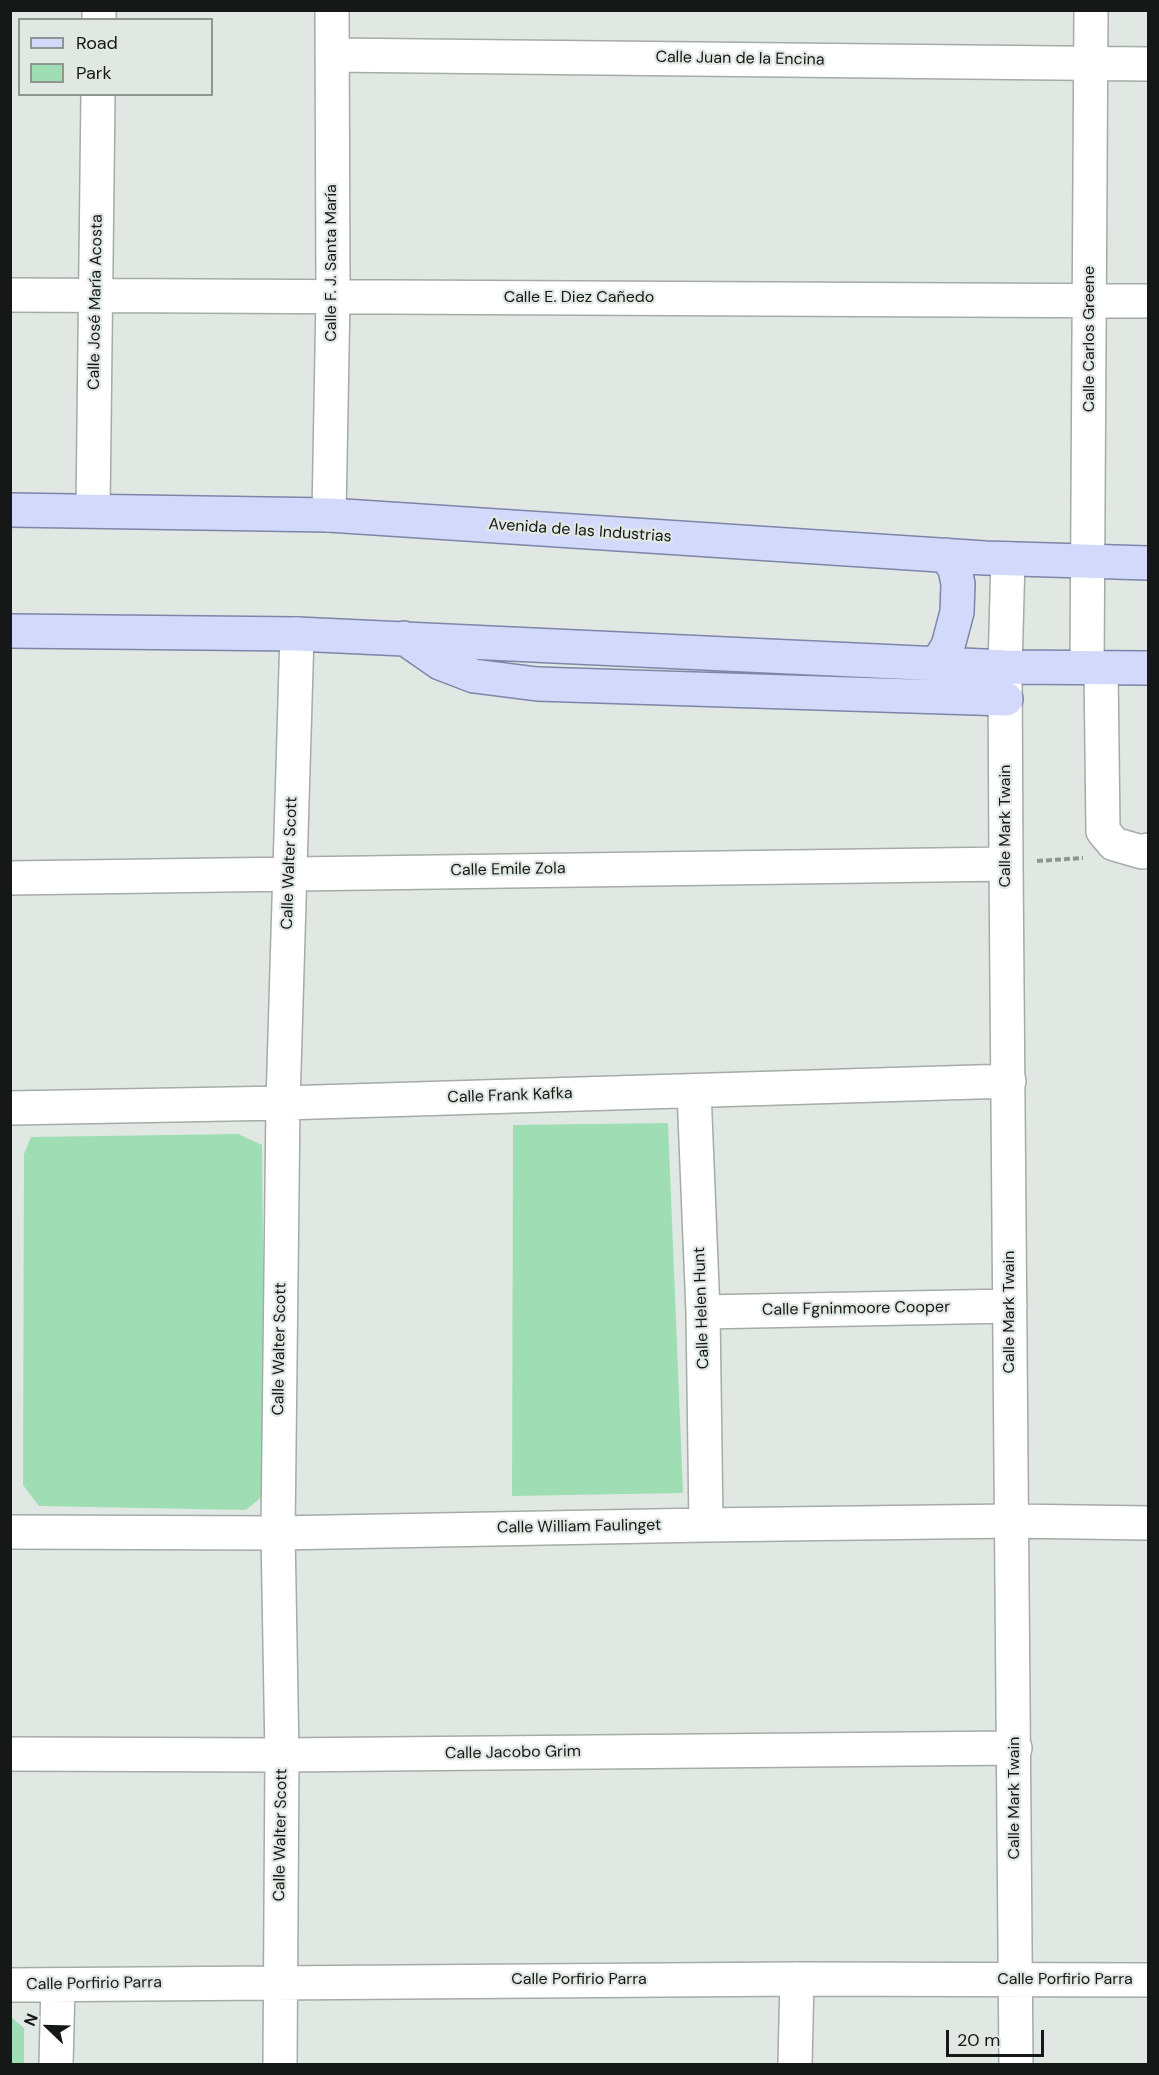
<!DOCTYPE html>
<html>
<head>
<meta charset="utf-8">
<style>
	body { margin:0 }
	#map { position:relative; width:1159px; height:2075px; overflow:hidden; background:#e1e8e3; font-family:"DM Sans",sans-serif }
	canvas { display:block }
	.frame { position:absolute; inset:0; border:12px solid #151816; pointer-events:none }
	.legend { position:absolute; left:18px; top:18px; width:195px; height:78px; box-sizing:border-box; background:#e1e8e3; border:2px solid #8f9591; margin:0; padding:8px 10px; list-style:none; font-size:18px; color:#151816 }
	.legend li { display:flex; align-items:center; gap:12px; height:30px }
	.legend b { width:30px; border:2px solid #8f9591 }
	.north { position:absolute; left:18px; top:1997px; width:60px; height:60px; -webkit-text-stroke:4px #e1e8e3; paint-order:stroke; rotate:293deg; font-size:16px; font-weight:700; line-height:24px; text-align:center; color:#151816 }
	.north::after { content:''; display:block; margin:auto; width:21px; height:27px; background:#151816; clip-path:polygon(50% 0,100% 100%,50% 72%,0 100%) }
	.scale { position:absolute; left:946px; top:2030px; width:98px; height:27px; box-sizing:border-box; border:3px solid #151816; border-top:0; padding-left:8px; font-size:18px; line-height:21px; white-space:nowrap; color:#151816; -webkit-text-stroke:4px #e1e8e3; paint-order:stroke }
</style>
</head>
<body>
<div id="map">
<canvas width="1159" height="2075"></canvas>
<div class="frame"></div>
<ul class="legend">
<li><b style="height:8px;background:#d3d9fa"></b>Road</li>
<li><b style="height:16px;background:#9fdeb5"></b>Park</li>
</ul>
<div class="north">N</div>
<div class="scale">20 m</div>
</div>
<script>
const c = document.querySelector('canvas').getContext('2d');
c.lineJoin = 'round';
function fill(path, color) {
  c.fillStyle = color;
  c.fill(path, 'evenodd');
}
function shape(rows) {
  const path = new Path2D();
  for (const r of rows) {
    path.moveTo(r[0], r[1]);
    for (let i = 2; i < r.length; i += 2) path.lineTo(r[i], r[i + 1]);
  }
  return path;
}
function strokePath(path, color, width, dash) {
  c.strokeStyle = color;
  c.lineWidth = width;
  c.lineCap = dash ? 'butt' : 'round';
  c.setLineDash(dash || []);
  c.stroke(path);
}
function drawText(font, color, halo, rows, align = 'center') {
  c.font = font + ' "DM Sans",sans-serif';
  c.lineWidth = 4.5;
  c.setLineDash([]);
  c.textBaseline = 'middle';
  c.strokeStyle = halo;
  c.fillStyle = color;
  for (const [text, x, y, turn = 0] of rows) {
    c.save();
    c.translate(x, y);
    c.rotate((+turn || 0) * Math.PI / 180);
    c.textAlign = isNaN(turn) ? turn : align;
    if (halo) c.strokeText(text, 0, 0);
    c.fillText(text, 0, 0);
    c.restore();
  }
}
fill(shape([
	[668,1123,683,1493,512,1496,513,1125],
	[238,1134,262,1145,265,1494,246,1510,39,1506,23,1485,24,1154,31,1137],
	[10,2016,24,2028,24,2064,11,2064]
]), '#9fdeb5');
const minor = shape([
	[99,20,99,10],
	[332,55,1148,64],
	[10,295,1148,301],
	[93,509,98,94],
	[329,515,333,297,332,10],
	[1008,559,1005,667,1006,864,1016,2064],
	[1087,668,1091,10],
	[1101,668,1103,831,1114,844,1142,852,1148,850],
	[10,878,1006,864],
	[694,1091,703,1312,706,1525],
	[10,1108,283,1103,1009,1081],
	[703,1312,1010,1306],
	[10,1532,278,1533,706,1525,1012,1521,1148,1523],
	[10,1754,282,1755,1015,1748],
	[10,1985,797,1979,1148,1980],
	[56,2064,58,1985],
	[280,2064,282,1755,278,1533,283,1103,297,634],
	[795,2064,797,1979]
]);
const major = shape([
	[10,510,329,515,985,558,1148,563],
	[10,631,297,634,1005,667,1148,668],
	[404,638,440,663,474,676,537,684,1006,699],
	[938,662,948,646,957,612,958,584,955,569,946,555]
]);
strokePath(minor, '#a5aba7', 36);
strokePath(major, '#7d85a8', 36);
strokePath(shape([
	[1037,861,1083,858]
]), '#8f9591', 4, [6, 3]);
strokePath(minor, '#fff', 33);
strokePath(major, '#d3d9fa', 33);
drawText('16px', '#151816', '#e1e8e3', [
	["Calle Juan de la Encina",740,59,1],
	["Calle F. J. Santa María",332,263,-90],
	["Calle E. Diez Cañedo",579,298],
	["Calle José María Acosta",96,302,-89],
	["Calle Carlos Greene",1090,339,-90],
	["Avenida de las Industrias",580,531,4],
	["Calle Mark Twain",1006,826,-90],
	["Calle Walter Scott",290,863,-88],
	["Calle Emile Zola",508,870,-1],
	["Calle Frank Kafka",510,1096,-2],
	["Calle Helen Hunt",702,1308,-92],
	["Calle Fgninmoore Cooper",856,1309,-1],
	["Calle Mark Twain",1010,1312,-90],
	["Calle Walter Scott",280,1349,-89],
	["Calle William Faulinget",579,1527,-1],
	["Calle Jacobo Grim",513,1753,-1],
	["Calle Mark Twain",1015,1798,-90],
	["Calle Walter Scott",281,1835,-89],
	["Calle Porfirio Parra",579,1980],
	["Calle Porfirio Parra",1065,1980],
	["Calle Porfirio Parra",94,1984,-1]
]);
</script>
</body>
</html>
